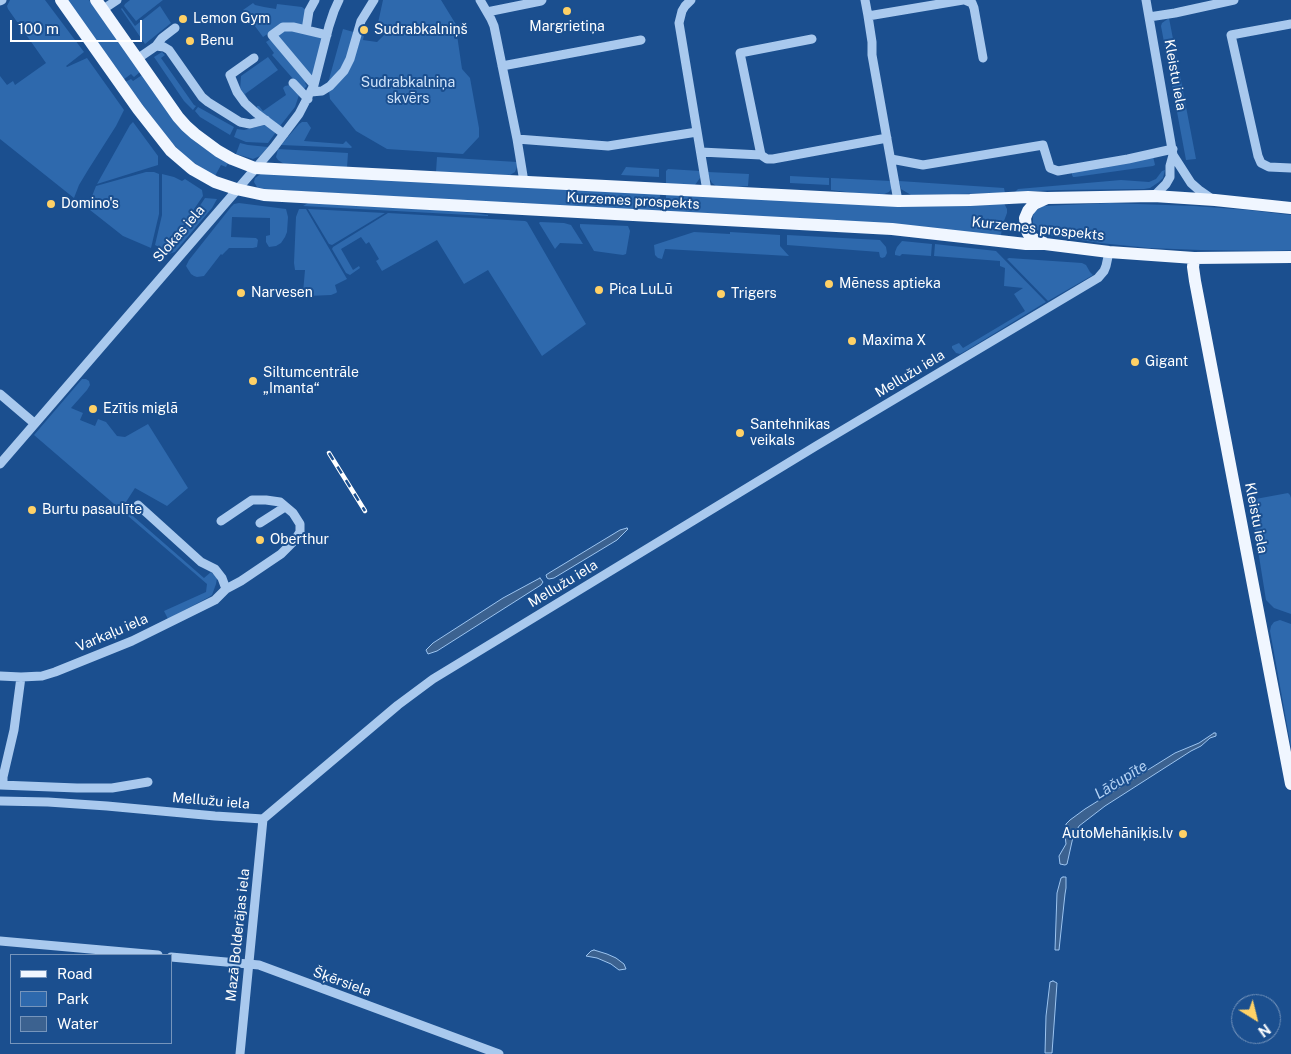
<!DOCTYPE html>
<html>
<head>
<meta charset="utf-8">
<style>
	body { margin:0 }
	#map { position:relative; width:1291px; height:1054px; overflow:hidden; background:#1b4f8f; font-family:"Public Sans",sans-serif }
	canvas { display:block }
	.legend { position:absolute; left:10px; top:954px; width:162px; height:90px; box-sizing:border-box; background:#1b4f8f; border:1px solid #7695bc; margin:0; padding:6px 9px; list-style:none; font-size:15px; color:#fff }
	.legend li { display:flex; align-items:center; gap:10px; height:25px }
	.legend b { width:25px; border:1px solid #7695bc }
	.north { position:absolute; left:1231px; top:994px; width:50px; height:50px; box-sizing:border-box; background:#1b4f8f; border:1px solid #7695bc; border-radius:50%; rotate:144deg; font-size:14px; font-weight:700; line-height:20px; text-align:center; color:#fff }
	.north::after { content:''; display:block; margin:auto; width:18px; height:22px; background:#ffd166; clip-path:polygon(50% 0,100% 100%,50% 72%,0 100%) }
	.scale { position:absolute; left:10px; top:20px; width:132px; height:22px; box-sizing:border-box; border:2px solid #fff; border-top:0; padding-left:6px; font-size:15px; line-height:18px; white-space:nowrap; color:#fff; -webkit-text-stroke:4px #1b4f8f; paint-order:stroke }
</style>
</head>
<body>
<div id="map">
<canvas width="1291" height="1054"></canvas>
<ul class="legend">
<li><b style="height:6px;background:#f0f6ff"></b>Road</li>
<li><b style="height:14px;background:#2e69ad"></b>Park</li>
<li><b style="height:14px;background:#3c6290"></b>Water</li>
</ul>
<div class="north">N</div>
<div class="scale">100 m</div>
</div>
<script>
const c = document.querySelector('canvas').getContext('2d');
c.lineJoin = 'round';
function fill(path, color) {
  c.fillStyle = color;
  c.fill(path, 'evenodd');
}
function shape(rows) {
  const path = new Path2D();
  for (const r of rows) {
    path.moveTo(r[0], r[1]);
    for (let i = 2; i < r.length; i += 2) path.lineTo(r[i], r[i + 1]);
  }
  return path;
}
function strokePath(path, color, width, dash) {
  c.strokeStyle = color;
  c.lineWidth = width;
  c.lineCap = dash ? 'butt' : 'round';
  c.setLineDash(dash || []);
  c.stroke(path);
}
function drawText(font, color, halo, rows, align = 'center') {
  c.font = font + ' "Public Sans",sans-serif';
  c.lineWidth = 4;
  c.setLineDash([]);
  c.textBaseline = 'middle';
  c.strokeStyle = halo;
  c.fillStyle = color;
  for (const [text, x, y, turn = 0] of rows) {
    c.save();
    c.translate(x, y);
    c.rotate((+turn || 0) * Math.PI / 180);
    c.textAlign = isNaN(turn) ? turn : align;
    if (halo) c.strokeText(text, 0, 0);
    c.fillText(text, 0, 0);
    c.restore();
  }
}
fill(shape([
	[10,0,45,0,84,52,66,66,67,67,87,58,124,110,116,126,88,170,79,185,74,198,0,139,0,76,7,85,13,81,15,85,46,63,8,9,7,6],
	[67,0,89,0,140,72,134,77,131,74,123,80],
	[130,0,163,0,136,21,124,6,125,4],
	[383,0,441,0,460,31,457,35,462,69,470,78,479,128,479,137,463,154,387,149,356,131,330,99,328,83,343,29,364,35,363,40,377,42,384,35,384,25,378,23],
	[253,3,255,5,264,7,276,9,277,4,302,7,306,10,304,26,272,31,263,37,243,10],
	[160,6,171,23,145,44,121,9,122,8,135,26],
	[1169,18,1196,159,1186,160,1161,26,1162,23],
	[287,29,322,38,312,78,278,36,279,33],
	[272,38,307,81,305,83,307,86,303,90,272,55,274,53,266,42],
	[162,52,165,55,161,58,194,105,196,106,193,110,184,101,154,57],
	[268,57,278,70,245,94,248,100,240,91,241,76],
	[142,75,197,143,217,157,228,163,226,167,221,165,215,176,207,172,186,157,169,140,125,82,131,79,133,81],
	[290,85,299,95,295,107,280,126,257,109,257,106,259,106,263,111,286,95,283,88,285,86],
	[198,107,234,127,230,135,200,117,195,111],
	[133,122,158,156,158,165,97,184,130,125],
	[302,122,307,122,311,128,304,141,343,144,346,141,352,147,351,148,281,145,299,124],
	[265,125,276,132,268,143,246,142,234,137,237,129,244,130],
	[240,143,248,145,268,147,260,156,253,159,236,154],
	[278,149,348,153,347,168,284,164,278,160,276,157],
	[1153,156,1155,165,1153,166,1075,177,1073,177,1072,175,1072,171],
	[437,157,517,162,517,167,515,172,510,175,436,172],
	[626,167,659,169,659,177,621,175],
	[668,169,700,171,700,178,695,185,666,185,666,171],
	[1165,170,1163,178,1159,182,1150,188,1144,189,1059,190,1015,192,1018,189,1121,180,1149,182,1156,179,1162,171],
	[146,172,154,172,159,174,159,214,151,248,123,236,90,210,88,207,89,204,96,186],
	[708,172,749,174,748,186,726,188,716,186,712,183,710,179],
	[262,173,660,193,660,212,263,189,257,187,254,182,255,178],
	[162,174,174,177,182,181,185,179,202,190,203,196,182,227,163,249,155,245,162,215],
	[790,176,829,178,829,185,790,183],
	[831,178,891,181,892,188,889,192,882,195,861,194,831,190],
	[899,181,1004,188,1005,193,911,195,901,189],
	[666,194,1004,203,1007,209,1007,213,1002,226,1001,236,666,212],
	[205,198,217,199,212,208,175,252,169,254,164,253,183,231],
	[239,203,286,209,288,217,287,232,285,237,281,243,276,246,269,247,266,242,266,236,270,235,270,218,232,217,231,237,256,238,258,240,257,247,253,248,229,248,222,255,221,254,204,276,197,277,194,276,191,274,186,266,189,260,231,207,234,204],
	[308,203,456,211,488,215,488,216,303,206],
	[1110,203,1194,206,1248,210,1291,215,1291,250,1271,251,1200,250,1149,248,1100,243,1047,235,1041,233,1033,226,1033,216,1034,212,1043,206],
	[299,209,306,209,347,279,335,285,337,292,336,293,331,295,308,296,303,293,305,270,295,270,294,263,296,217],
	[308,209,385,213,332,245,329,244],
	[388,213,525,221,527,222,586,324,542,356,488,270,464,284,437,240,382,271,376,261,379,259,369,242,366,244,361,237,341,249,353,270,359,266,360,268,350,275,346,273,332,249,333,247],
	[540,222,564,223,571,225,583,244,560,243,555,249,539,223],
	[580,224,628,226,630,231,626,254,623,255,594,251,580,227],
	[694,232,730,234,730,232,780,235,780,246,789,256,665,249,662,259,658,258,655,255,654,245],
	[787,235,880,240,886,247,887,253,885,257,882,258,880,257,879,252,787,245],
	[902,241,932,244,931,256,902,254,900,256,895,255,895,252,897,247],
	[935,244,996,251,1046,302,967,350,960,354,956,353,952,348,952,346,959,343,963,348,1025,311,1014,294,1023,288,1004,286,1005,268,1000,266,1000,261,934,256],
	[1009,258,1082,263,1086,265,1090,272,1093,275,1048,301,1007,259],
	[82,379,86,379,89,381,90,385,87,390,71,408,83,413,80,420,95,426,98,419,106,422,117,436,125,437,148,424,188,488,167,506,135,488,126,502,126,510,204,578,211,572,217,578,216,584,212,595,209,597,168,619,164,611,206,592,207,584,34,435],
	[1288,493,1290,495,1291,498,1291,614,1274,608,1266,600,1250,500],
	[1280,620,1291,624,1291,747,1270,631,1271,626,1274,622]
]), '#2e69ad');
const water = shape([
	[627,528,628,529,617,540,554,578,549,579,547,578,546,575,549,573,620,530,627,528],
	[540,578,543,582,541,585,437,651,428,654,426,650,433,643,503,598,540,578],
	[1214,733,1216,733,1216,736,1210,738,1201,746,1191,751,1105,806,1079,826,1073,837,1067,864,1065,865,1060,864,1059,856,1066,844,1065,835,1066,824,1070,820,1085,809,1175,753,1199,743,1214,733],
	[1063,877,1066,877,1066,888,1065,894,1059,950,1055,950,1057,893,1061,878,1063,877],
	[594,950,607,954,616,958,624,964,626,969,619,970,611,964,597,958,586,956,591,951,594,950],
	[1053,981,1057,983,1052,1053,1045,1053,1046,1016,1050,982,1053,981]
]);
fill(water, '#3c6290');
strokePath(water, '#9cc4f0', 1);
strokePath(shape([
	[480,0,491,19,494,26,517,139,524,182],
	[691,0,685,6,682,11,679,23,707,191],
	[865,0,868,16],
	[965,0,972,3,974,8,983,58],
	[1146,0,1173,155,1170,166,1170,177,1166,184,1154,196],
	[0,1,2,0],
	[102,10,117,0],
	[487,12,541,1,542,0],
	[1149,17,1175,13,1234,0],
	[1291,24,1231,35,1258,156,1261,163,1269,167,1291,168],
	[306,30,309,11,315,0],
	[156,46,164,47,169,50,202,97,208,102,240,122,250,124,266,120],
	[254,58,230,75,237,92,245,103,256,113,284,134],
	[137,59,156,46,162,38,175,28],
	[502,66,641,40],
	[293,83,308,99],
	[314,85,272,35,283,27,293,27,327,35],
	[311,92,322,91,330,86,344,71,350,59,361,21,374,0],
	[517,139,608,146,697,132],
	[701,152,761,155,767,159,773,159,887,138],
	[761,155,740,53,812,39],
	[1173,155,1191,183,1199,190,1212,199],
	[891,159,923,165,1043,145,1050,168,1058,171,1128,159,1173,149],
	[898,201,872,55,872,42,868,16,963,0],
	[0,394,34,423],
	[0,464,274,147,299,114,314,85,329,26,334,11,339,0],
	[138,505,201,562,215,569,222,578,226,589],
	[260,523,285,507],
	[0,676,21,677,42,676,55,672,132,641,215,600,226,589,241,581,281,554,295,540,300,532,300,524,293,513,280,502,266,500,252,500,221,521],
	[0,785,77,788,112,788,148,782],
	[3,785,3,777,14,730,21,677],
	[0,801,48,802,107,806,215,816,263,819,398,705,433,679,816,446,1098,278,1104,271,1106,266,1109,252],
	[0,941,158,955],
	[171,957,259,965,499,1054],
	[240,1054,263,819]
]), '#a9c9ee', 9);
strokePath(shape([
	[61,0,138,109,171,151,192,169,215,182,236,189,264,195,892,229,1026,244,1045,244,1109,252,1194,258,1291,257],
	[96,0,178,117,186,126,195,134,218,151,232,159,255,168,898,201,970,200,1028,197,1047,198,1154,196,1215,200,1291,208],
	[1044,243,1032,238,1028,233,1026,228,1025,218,1028,211,1034,204,1047,198],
	[1194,258,1193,267,1195,281,1291,784]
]), '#f0f6ff', 12);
const rail = shape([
	[329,453,365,511]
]);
strokePath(rail, '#fff', 4.5);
strokePath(rail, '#1b4f8f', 2.5, [8]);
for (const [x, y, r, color] of [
	[567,11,5,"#ffd166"],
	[183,19,5,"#ffd166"],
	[364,30,5,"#ffd166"],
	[190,41,5,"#ffd166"],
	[51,204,5,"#ffd166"],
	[829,284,5,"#ffd166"],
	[599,290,5,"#ffd166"],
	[241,293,5,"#ffd166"],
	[721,294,5,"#ffd166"],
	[852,341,5,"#ffd166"],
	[1135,362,5,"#ffd166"],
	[253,381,5,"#ffd166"],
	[93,409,5,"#ffd166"],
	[740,433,5,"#ffd166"],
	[32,510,5,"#ffd166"],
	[260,540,5,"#ffd166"],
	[1183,834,5,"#ffd166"]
]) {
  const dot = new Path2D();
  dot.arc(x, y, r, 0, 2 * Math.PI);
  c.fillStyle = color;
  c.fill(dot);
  strokePath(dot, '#1b4f8f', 2);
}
drawText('14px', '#fff', '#1b4f8f', [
	["Lemon Gym",193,19],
	["Margrietiņa",567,27,"center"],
	["Sudrabkalniņš",374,30],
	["Benu",200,41],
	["Domino's",61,204],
	["Mēness aptieka",839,284],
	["Pica LuLū",609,290],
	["Narvesen",251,293],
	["Trigers",731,294],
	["Maxima X",862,341],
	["Gigant",1145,362],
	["Siltumcentrāle",263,373],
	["„Imanta“",263,389],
	["Ezītis miglā",103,409],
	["Santehnikas",750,425],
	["veikals",750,441],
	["Burtu pasaulīte",42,510],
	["Oberthur",270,540],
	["AutoMehāniķis.lv",1173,834,"right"]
], 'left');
drawText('14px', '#fff', '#1b4f8f', [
	["Kleistu iela",1175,75,80],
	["Kurzemes prospekts",633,201,3],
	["Kurzemes prospekts",1038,229,6],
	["Slokas iela",179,234,-49],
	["Mellužu iela",910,374,-31],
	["Kleistu iela",1256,518,79],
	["Mellužu iela",563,584,-31],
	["Varkaļu iela",112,633,-23],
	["Mellužu iela",211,801,5],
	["Mazā Bolderājas iela",238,935,-84],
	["Šķērsiela",342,982,20]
]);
drawText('14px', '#cfe3fa', '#1b4f8f', [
	["Sudrabkalniņa",408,83],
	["skvērs",408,99]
]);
drawText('italic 15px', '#b5d3f5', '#1b4f8f', [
	["Lāčupīte",1121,780,-32]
]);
</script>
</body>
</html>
